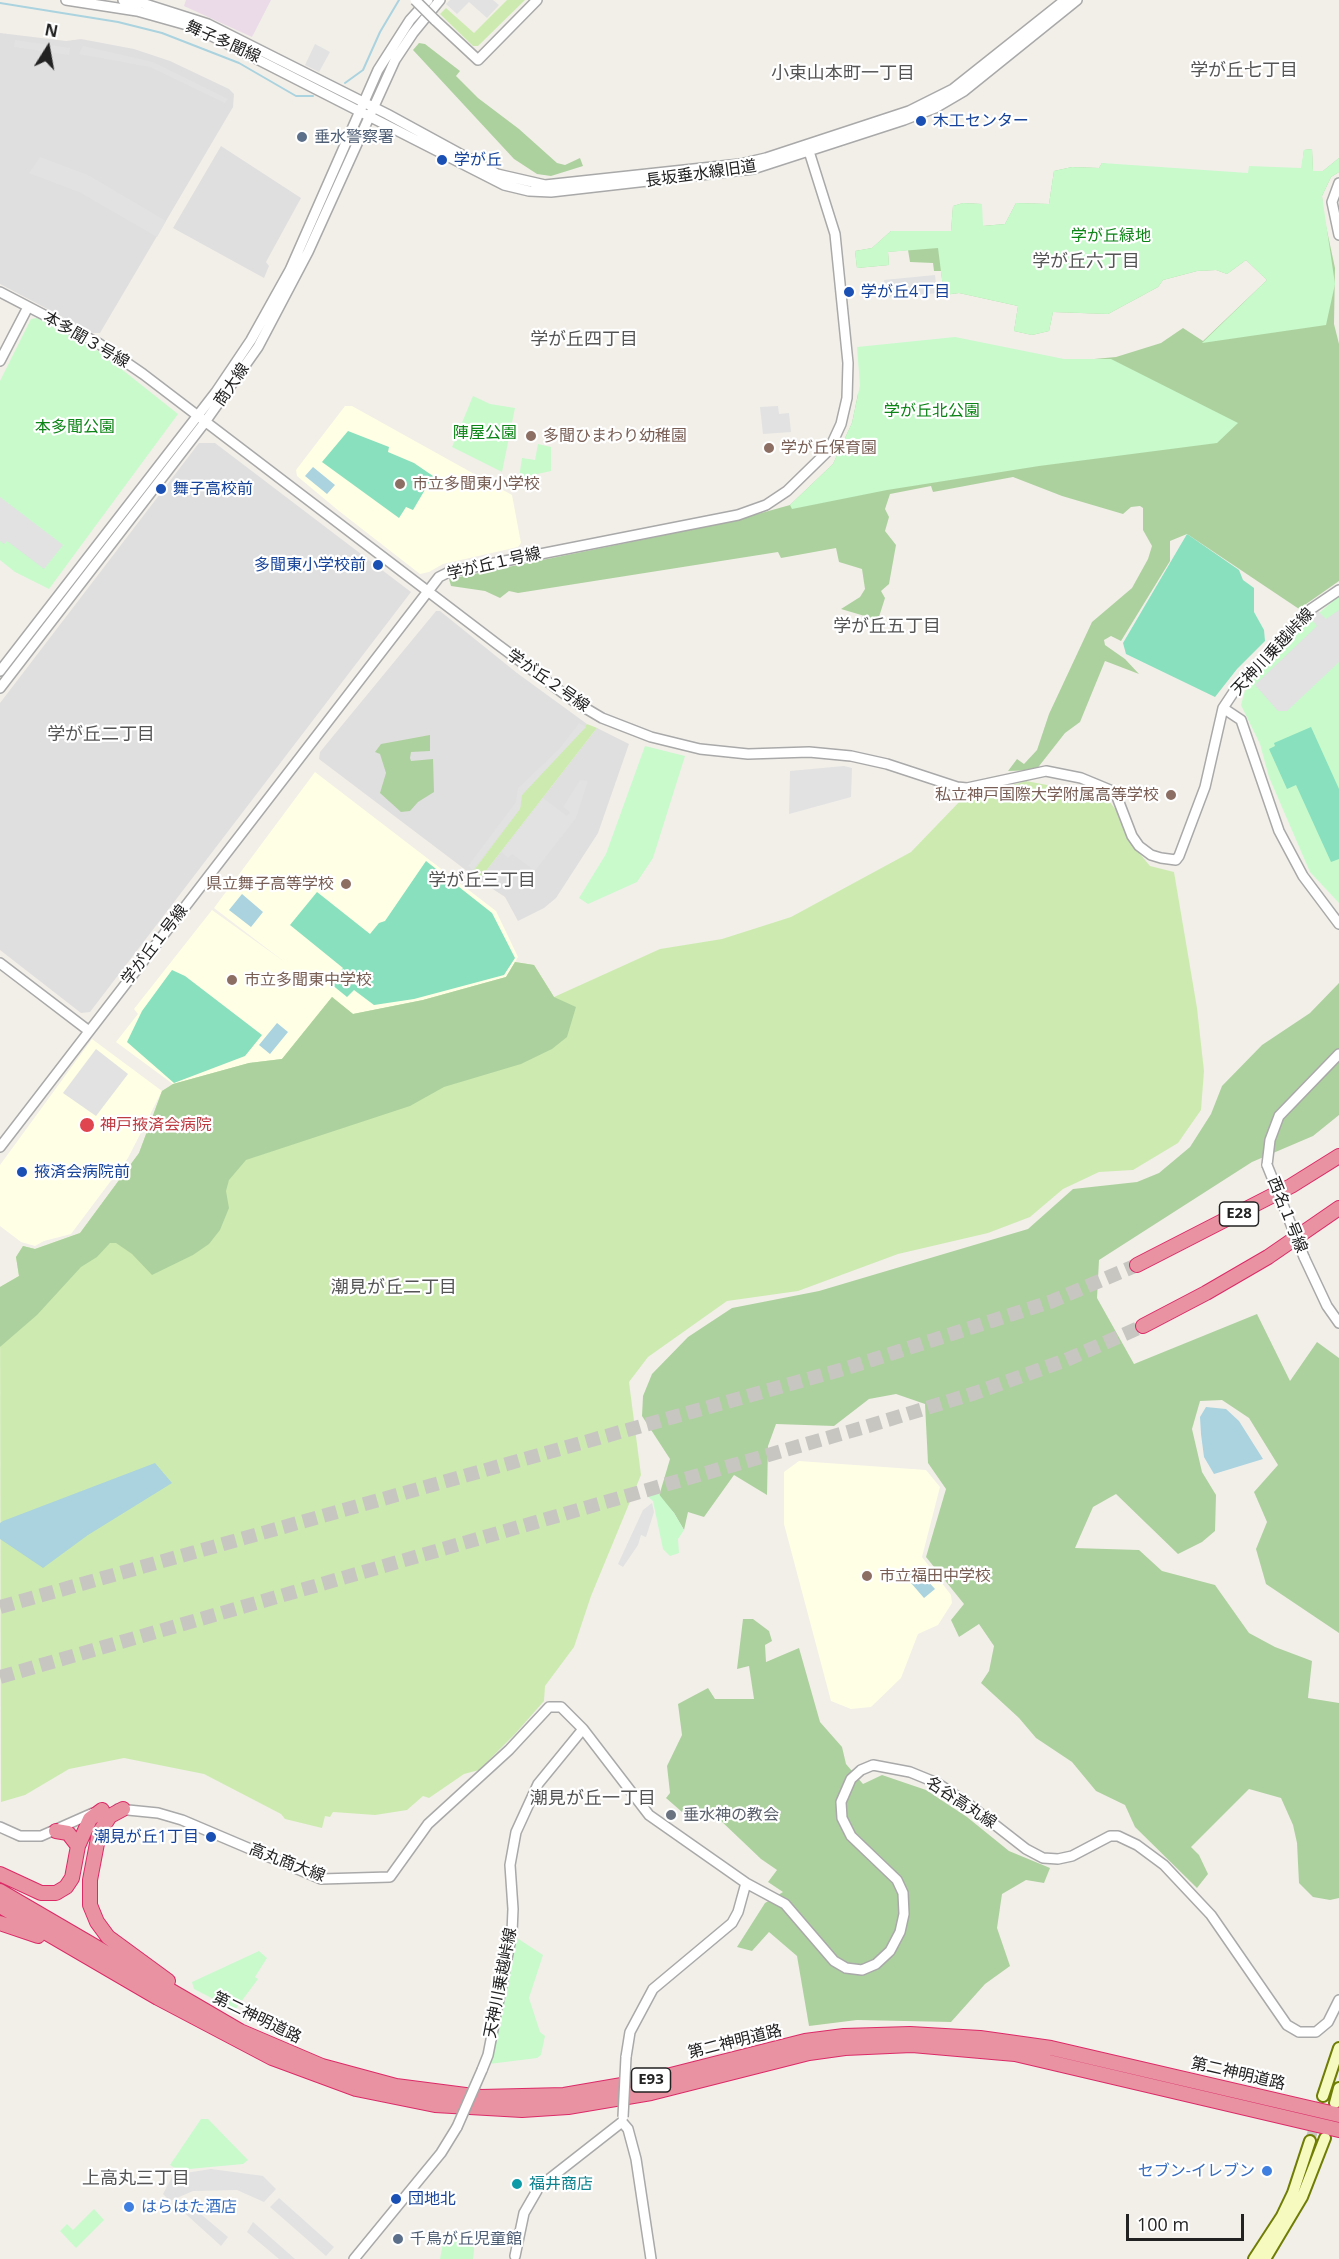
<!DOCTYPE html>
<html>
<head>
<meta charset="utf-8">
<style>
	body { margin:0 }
	#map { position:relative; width:1339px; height:2259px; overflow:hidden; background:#f2efe9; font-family:"Open Sans",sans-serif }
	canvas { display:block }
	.north { position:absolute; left:18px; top:18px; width:60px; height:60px; -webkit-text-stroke:4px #fff; paint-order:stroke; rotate:11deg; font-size:16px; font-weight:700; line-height:24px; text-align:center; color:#222 }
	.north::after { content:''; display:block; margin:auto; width:21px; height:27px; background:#222; clip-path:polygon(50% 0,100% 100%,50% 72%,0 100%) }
	.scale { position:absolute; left:1126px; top:2214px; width:118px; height:27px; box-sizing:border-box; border:3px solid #222; border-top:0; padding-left:8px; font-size:18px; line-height:21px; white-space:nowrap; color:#222; -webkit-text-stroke:4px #fff; paint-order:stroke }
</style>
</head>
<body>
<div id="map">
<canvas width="1339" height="2259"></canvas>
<div class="north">N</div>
<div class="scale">100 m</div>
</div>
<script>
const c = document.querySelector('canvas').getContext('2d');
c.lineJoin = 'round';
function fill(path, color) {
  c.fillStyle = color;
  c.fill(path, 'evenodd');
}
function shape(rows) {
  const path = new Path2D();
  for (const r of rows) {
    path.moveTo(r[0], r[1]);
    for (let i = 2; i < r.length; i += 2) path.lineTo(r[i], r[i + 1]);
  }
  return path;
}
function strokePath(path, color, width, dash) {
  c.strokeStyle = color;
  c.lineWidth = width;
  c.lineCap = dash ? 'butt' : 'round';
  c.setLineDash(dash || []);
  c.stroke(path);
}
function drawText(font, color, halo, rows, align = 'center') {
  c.font = font + ' "Open Sans","Noto Sans JP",sans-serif';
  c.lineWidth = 4.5;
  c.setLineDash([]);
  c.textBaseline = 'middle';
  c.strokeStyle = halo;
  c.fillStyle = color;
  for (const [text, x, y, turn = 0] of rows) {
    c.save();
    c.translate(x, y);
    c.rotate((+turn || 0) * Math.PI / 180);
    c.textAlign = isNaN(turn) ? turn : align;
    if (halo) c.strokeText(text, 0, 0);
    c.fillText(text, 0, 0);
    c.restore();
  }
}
fill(shape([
	[0,33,66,41,81,39,134,49,170,61,229,89,234,94,233,107,100,333,93,333,0,284],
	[221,146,301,198,266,262,269,266,264,278,173,228],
	[199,443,215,443,411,592,90,1012,81,1013,0,950,0,703],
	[436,611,440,611,517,673,587,724,471,874,319,759,320,752],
	[597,728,629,744,598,833,556,898,544,908,518,921,505,897,479,880]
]), '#e0dfdf');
fill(shape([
	[186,0,271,0,252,37,184,6]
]), '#ebdbe8');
fill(shape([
	[345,406,352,406,512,495,521,543,518,547,443,564,429,572,420,574,339,511,297,476,296,470],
	[315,772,496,911,518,957,506,977,423,1000,353,1014,332,998,282,1059,249,1063,173,1084,116,1042,138,1014,134,1009,212,910,286,963,214,908],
	[92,1039,162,1091,128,1158,71,1234,44,1241,35,1246,21,1242,0,1226,0,1165],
	[799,1461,926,1470,940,1487,922,1557,951,1595,952,1603,938,1625,918,1634,901,1678,871,1707,851,1709,831,1701,784,1524,784,1472]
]), '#ffffe5');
fill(shape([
	[507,0,525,0,478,46,473,46,440,14,446,8,474,33],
	[587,724,597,728,479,880,471,874,520,809,522,795],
	[1026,781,1105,796,1120,815,1131,843,1150,866,1174,872,1197,1008,1204,1071,1201,1110,1178,1143,1133,1170,1099,1172,1063,1189,1030,1217,988,1233,898,1254,798,1291,727,1301,648,1357,629,1382,641,1475,591,1596,574,1647,545,1686,544,1701,515,1734,479,1770,464,1774,429,1798,423,1796,407,1810,375,1815,333,1812,330,1817,325,1816,322,1828,285,1819,281,1814,204,1774,124,1758,69,1769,25,1795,1,1802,0,1287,19,1276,16,1257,23,1246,35,1249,80,1233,139,1153,162,1091,173,1084,249,1063,282,1059,332,997,353,1014,423,1000,506,977,515,962,534,965,554,997,660,949,722,939,791,917,911,852,961,800]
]), '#cdebb0');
fill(shape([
	[419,43,425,44,460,71,456,76,478,98,519,129,557,163,565,165,580,158,583,166,551,176,537,174,514,159,413,50],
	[1312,149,1313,171,1323,171,1339,158,1339,172,1331,177,1322,196,1323,212,1335,268,1334,324,1339,344,1339,581,1299,609,1187,534,1170,541,1170,561,1121,641,1111,636,1104,640,1105,645,1125,659,1139,674,1105,661,1080,722,1065,733,1036,770,1008,771,1017,759,1024,764,1037,750,1049,714,1092,622,1132,588,1148,559,1152,546,1143,530,1143,508,1140,506,1131,507,1123,514,1062,496,1013,477,933,492,931,486,890,494,885,509,889,517,885,531,896,545,889,584,881,591,885,598,878,620,841,609,860,597,865,589,862,569,839,562,836,548,781,558,778,552,518,593,509,591,500,598,485,591,451,586,449,579,729,522,790,505,833,464,852,423,858,394,1061,362,1116,357,1161,343,1183,328,1203,341,1267,280,1246,260,1227,274,1216,270,1197,271,1163,280,1158,287,1108,314,1053,312,1049,331,1032,335,1014,331,1018,306,959,293,944,295,941,271,934,271,933,263,910,262,908,250,888,252,889,265,857,268,855,251,872,248,891,231,951,231,953,206,963,203,982,204,982,226,1005,224,1016,203,1049,204,1054,171,1072,167,1099,168,1102,163,1243,199,1301,175,1304,150],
	[430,735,430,751,411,752,410,758,411,761,433,759,434,792,418,802,410,811,401,812,380,793,386,773,380,754,375,752,381,744],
	[515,962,534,965,554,997,576,1007,567,1037,552,1049,521,1064,444,1087,410,1106,246,1160,229,1180,226,1191,229,1208,220,1230,209,1244,193,1255,152,1275,132,1254,116,1243,110,1243,97,1257,81,1267,37,1315,0,1347,0,1287,19,1276,16,1257,23,1246,35,1249,80,1233,139,1153,162,1091,173,1084,249,1063,282,1059,332,997,353,1014,423,1000,506,977],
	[1339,983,1339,1115,1313,1136,1252,1162,1099,1260,1097,1298,1134,1364,1257,1314,1290,1381,1317,1342,1339,1358,1339,1633,1266,1584,1256,1549,1267,1522,1254,1492,1278,1465,1249,1418,1222,1400,1200,1401,1192,1429,1202,1472,1216,1495,1215,1531,1202,1542,1178,1554,1116,1494,1093,1507,1075,1548,1139,1550,1162,1571,1215,1585,1249,1633,1275,1647,1312,1661,1308,1698,1339,1703,1339,1898,1330,1900,1313,1897,1299,1883,1297,1843,1293,1825,1281,1798,1249,1789,1191,1847,1199,1855,1208,1874,1197,1888,1135,1827,1125,1805,1096,1791,1072,1762,1036,1738,1019,1718,981,1683,989,1671,994,1646,979,1624,959,1637,951,1620,964,1604,926,1557,946,1489,928,1463,925,1404,896,1394,869,1399,834,1426,776,1424,768,1446,767,1495,734,1475,704,1517,688,1512,684,1530,674,1513,659,1496,670,1459,642,1416,643,1396,652,1374,688,1337,732,1308,819,1291,1028,1229,1073,1189,1137,1182,1159,1173,1190,1147,1211,1114,1222,1086,1262,1045,1310,1013],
	[743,1619,753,1619,769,1631,772,1641,765,1645,766,1662,799,1648,820,1722,842,1747,846,1764,863,1784,882,1775,926,1790,967,1817,1009,1851,1050,1868,1044,1883,1026,1880,1002,1894,997,1928,1010,1966,985,1984,951,2022,857,2020,809,2026,797,1956,769,1932,752,1951,737,1947,765,1903,783,1892,768,1882,777,1870,761,1859,719,1819,682,1812,666,1798,670,1793,667,1766,682,1735,678,1704,708,1688,715,1699,754,1699,749,1666,737,1669]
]), '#add19e');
fill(shape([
	[1312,149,1313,171,1323,171,1339,158,1339,172,1331,177,1322,196,1335,284,1326,325,1202,343,1267,280,1246,260,1227,274,1216,270,1197,271,1163,280,1158,287,1108,314,1053,312,1049,331,1032,335,1014,331,1018,306,959,293,944,295,938,248,888,252,889,265,857,268,855,251,872,248,891,231,951,231,953,206,963,203,982,204,983,226,1005,224,1016,203,1049,204,1054,171,1072,167,1099,168,1102,163,1248,173,1249,166,1301,168,1304,150],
	[37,318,100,352,178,414,49,589,15,572,0,560,0,381,31,319],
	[955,337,1064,359,1111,359,1238,423,1217,443,1039,466,887,490,792,509,790,505,833,464,852,423,860,385,857,347],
	[473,396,490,404,515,408,502,472,452,447],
	[538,444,551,447,551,471,519,478,522,458,535,460],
	[1339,596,1339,903,1310,872,1269,777,1260,744,1241,705,1246,687,1287,640],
	[645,746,685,756,653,858,637,882,588,904,579,898,606,854],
	[650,1483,674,1513,684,1530,678,1539,679,1553,670,1556,663,1549,653,1501,647,1496],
	[514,1936,543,1955,529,1998,540,2032,545,2036,541,2055,537,2058,489,2064],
	[259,1951,267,1958,255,1977,258,1979,235,2010,194,1989,192,1982],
	[201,2119,208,2119,248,2160,243,2164,178,2170,170,2165],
	[94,2209,104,2220,76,2248,60,2231,67,2224,73,2230],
	[444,2237,475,2242,473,2259,440,2259]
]), '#c8facc');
fill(shape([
	[348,431,389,447,388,452,414,463,433,476,413,510,406,507,399,518,322,462],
	[1187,534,1239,570,1243,580,1254,588,1254,612,1264,630,1265,641,1237,669,1215,697,1126,654,1123,643],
	[1311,727,1339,789,1339,859,1331,862,1296,785,1287,789,1269,749,1275,746,1274,743],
	[426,861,492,913,515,958,504,975,414,999,374,1005,354,990,347,997,331,984,343,968,290,925,317,892,370,934,379,923,385,921],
	[172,970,185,976,262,1035,245,1056,174,1083,127,1042,142,1011]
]), '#88e0be');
fill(shape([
	[450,0,493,0,499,5,487,18,469,2,457,14,446,4],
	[15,40,70,48,69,55,14,47],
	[315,44,330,52,319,72,305,65],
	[83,46,153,62,228,99,225,103,150,67,79,54],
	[40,157,88,175,166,221,157,237,79,192,29,173],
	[935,275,937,293,886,298,884,280],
	[778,406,779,414,789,413,791,432,763,434,760,407],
	[0,497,63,545,44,569,7,541,4,544,0,541],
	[1339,610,1339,662,1287,711,1278,711,1255,685,1317,626,1311,618,1318,611,1326,619],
	[579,723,586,727,522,795,520,809,473,870,468,866,516,802,518,788,560,748],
	[844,766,852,768,851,797,789,814,790,771],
	[580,780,588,781,576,818,535,871,512,854,508,858,501,852,543,798,567,816,570,812,563,807],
	[96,1049,128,1074,96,1116,63,1093],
	[652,1503,654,1512,646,1537,641,1535,638,1545,623,1567,618,1564,643,1510],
	[211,2169,263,2176,276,2189,264,2202,237,2190,193,2191,170,2201,163,2194,173,2175],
	[279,2198,334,2247,326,2256,270,2207],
	[184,2200,228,2237,221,2246,178,2207],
	[253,2222,295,2259,279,2259,247,2232]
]), '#e2e2e2');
fill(shape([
	[313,467,335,485,327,494,305,476],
	[242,894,263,912,251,927,229,910],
	[277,1023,288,1032,270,1054,259,1045],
	[1206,1407,1226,1409,1239,1421,1263,1459,1214,1474,1204,1457,1201,1434,1200,1417],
	[155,1463,172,1483,88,1535,43,1568,0,1539,0,1523,3,1521],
	[915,1567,935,1589,924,1598,905,1576]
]), '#aad3df');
strokePath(shape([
	[0,3,118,22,162,33,239,63,296,96,313,96],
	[345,83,363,70,380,32,399,0]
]), '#aad3df', 2);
strokePath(shape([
	[1310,2141,1323,2096]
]), '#c8c6c1', 10, [10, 5]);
strokePath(shape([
	[0,1607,847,1368,1050,1302,1137,1265],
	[0,1677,865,1427,975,1393,1066,1360,1143,1326]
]), '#c8c6c1', 14, [14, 7]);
const tertiary = shape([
	[66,0,137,11,194,27,504,185,529,191,551,192,753,169,904,120,935,108,964,91,1077,0],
	[123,0,142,3,208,24,387,114,497,174,545,185,740,164,766,158,909,111,953,89,1065,0],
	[435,20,478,60,537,0],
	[1339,183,1332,202,1339,235],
	[0,292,98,343,143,374,497,644,575,702,602,718,651,737,700,749,748,754,809,752,851,756,887,764,957,787,967,788,1046,771,1081,778,1110,790,1117,797,1132,836,1139,846,1151,855,1161,858,1176,860,1179,856,1205,787,1223,708,1237,687,1311,609,1339,590],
	[0,361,28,307],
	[0,671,216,392,251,340,290,270,378,70,410,20,428,0],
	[0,688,205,422,258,347,308,252,395,60,413,33,440,0],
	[1223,708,1241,720,1279,831,1303,876,1339,924],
	[0,963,89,1031],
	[0,1147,439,577,449,572,738,515,766,505,787,491,829,450,841,424,847,398,848,363,835,234,807,145],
	[1267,1165,1270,1140,1279,1116,1339,1054],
	[1304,1257,1327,1306,1339,1323],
	[118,1809,158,1813,182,1820,321,1879,390,1877,428,1824,509,1750,549,1707,561,1707,583,1729,649,1815,746,1883,785,1904,834,1961,846,1968,862,1970,876,1964,890,1951,900,1932,904,1914,903,1893,897,1880,851,1836,842,1818,841,1802,851,1779,861,1770,873,1765,910,1772,937,1783,967,1803,1026,1849,1043,1858,1058,1859,1072,1856,1110,1836,1118,1836,1137,1845,1164,1865,1211,1915,1287,2025,1299,2032,1316,2032,1328,2022,1339,2000],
	[0,1827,20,1836,41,1836,93,1813],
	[626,2057,630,2032,653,1989,732,1923,738,1912,746,1883],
	[482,2070,488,2055,512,1933,513,1909,510,1865,516,1832,538,1784,583,1729],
	[622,2122,628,2129,636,2159,651,2259],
	[515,2256,524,2213,539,2187,622,2122],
	[354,2259,441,2153,457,2127]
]);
const secondary = shape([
	[1323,2096,1339,2048],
	[1335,2103,1339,2088],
	[1254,2259,1282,2216,1293,2193,1310,2141],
	[1265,2259,1302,2197,1325,2138]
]);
const motorway = shape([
	[1137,1265,1291,1186,1339,1156],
	[1143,1326,1206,1293,1268,1257,1339,1208],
	[123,1809,110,1816,99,1833,90,1880,90,1905,97,1922,108,1937,168,1981],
	[78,1846,90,1819,102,1810],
	[0,1874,41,1893,56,1893,66,1887,72,1878,78,1846,68,1833,56,1831],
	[0,1891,240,2031,322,2066,396,2086,481,2097,564,2095,651,2080,805,2041,844,2036,910,2034,980,2038,1051,2048,1339,2115],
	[0,1906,158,1998,272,2058,356,2089,435,2105,522,2110,568,2107,651,2093,809,2053,845,2048,912,2045,1015,2054,1339,2130],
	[0,1923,38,1936]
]);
strokePath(tertiary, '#a9a9a9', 12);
strokePath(secondary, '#707d05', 14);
strokePath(motorway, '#dc2a67', 16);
strokePath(tertiary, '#fff', 9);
strokePath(secondary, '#f7fabf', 10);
strokePath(motorway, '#e892a2', 14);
const tertiaryBridge = shape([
	[415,0,435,20],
	[1267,1165,1304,1257],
	[623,2117,626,2057],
	[457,2127,482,2070]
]);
strokePath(tertiaryBridge, '#a9a9a9', 12, []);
strokePath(tertiaryBridge, '#fff', 9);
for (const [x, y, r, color] of [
	[921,121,6,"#1a4fb4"],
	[302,137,6,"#5c6f8a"],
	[442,160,6,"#1a4fb4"],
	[849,292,6,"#1a4fb4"],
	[531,436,6,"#8d6e63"],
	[769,448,6,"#8d6e63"],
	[400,484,6,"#8d6e63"],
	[161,489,6,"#1a4fb4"],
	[378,565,6,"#1a4fb4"],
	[1171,795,6,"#8d6e63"],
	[346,884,6,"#8d6e63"],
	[232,980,6,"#8d6e63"],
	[87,1125,8,"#e0444e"],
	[22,1172,6,"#1a4fb4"],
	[867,1576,6,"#8d6e63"],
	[671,1815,6,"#6b7280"],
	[211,1837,6,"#1a4fb4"],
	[1267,2171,6,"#3f7fe0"],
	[517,2184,6,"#0f9aa8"],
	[396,2199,6,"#1a4fb4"],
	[129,2207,6,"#3f7fe0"],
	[398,2239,6,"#5c6f8a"]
]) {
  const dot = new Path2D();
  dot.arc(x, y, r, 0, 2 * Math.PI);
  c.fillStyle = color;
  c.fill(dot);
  strokePath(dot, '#fff', 2);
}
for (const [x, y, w] of [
	[1239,1214,39],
	[651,2080,39]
]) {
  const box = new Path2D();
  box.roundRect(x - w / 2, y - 12, w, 24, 4.5);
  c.fillStyle = '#fff';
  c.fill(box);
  strokePath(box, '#222', 1.5);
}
drawText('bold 15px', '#222', null, [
	["E28",1239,1214],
	["E93",651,2080]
]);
drawText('16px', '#222', '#fff', [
	["舞子多聞線",223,42,24],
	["長坂垂水線旧道",701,174,-8],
	["本多聞３号線",86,340,30],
	["商大線",232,385,-55],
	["学が丘１号線",494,564,-13],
	["天神川乗越峠線",1273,652,-47],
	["学が丘２号線",548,681,35],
	["学が丘１号線",155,945,-52],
	["西名１号線",1287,1215,68],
	["名谷高丸線",961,1803,33],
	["高丸商大線",287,1863,21],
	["天神川乗越峠線",501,1983,-79],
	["第二神明道路",257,2018,26],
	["第二神明道路",735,2042,-14],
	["第二神明道路",1238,2074,13]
]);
drawText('16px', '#164399', '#fff', [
	["木工センター",933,121],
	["学が丘",454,160],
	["学が丘4丁目",861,292],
	["舞子高校前",173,489],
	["多聞東小学校前",366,565,"right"],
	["掖済会病院前",34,1172],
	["潮見が丘1丁目",199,1837,"right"],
	["団地北",408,2199]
], 'left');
drawText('16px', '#4e5e75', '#fff', [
	["垂水警察署",314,137],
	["千鳥が丘児童館",410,2239]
], 'left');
drawText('16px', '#0c8416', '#fff', [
	["学が丘緑地",1111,236],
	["学が丘北公園",932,411],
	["本多聞公園",75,427],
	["陣屋公園",485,433]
]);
drawText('16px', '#785e54', '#fff', [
	["多聞ひまわり幼稚園",543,436],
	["学が丘保育園",781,448],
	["市立多聞東小学校",412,484],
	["私立神戸国際大学附属高等学校",1159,795,"right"],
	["県立舞子高等学校",334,884,"right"],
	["市立多聞東中学校",244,980],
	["市立福田中学校",879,1576]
], 'left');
drawText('16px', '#be3a42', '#fff', [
	["神戸掖済会病院",100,1125]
], 'left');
drawText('16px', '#5b616d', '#fff', [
	["垂水神の教会",683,1815]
], 'left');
drawText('16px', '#366cbe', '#fff', [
	["セブン-イレブン",1255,2171],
	["はらはた酒店",141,2207,"left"]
], 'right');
drawText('16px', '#0d838f', '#fff', [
	["福井商店",529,2184]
], 'left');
drawText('18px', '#555', '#fff', [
	["学が丘七丁目",1244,71],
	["小束山本町一丁目",843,74],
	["学が丘六丁目",1086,262],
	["学が丘四丁目",584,340],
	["学が丘五丁目",887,627],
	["学が丘二丁目",101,735],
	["学が丘三丁目",482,881],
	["潮見が丘二丁目",394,1288],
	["潮見が丘一丁目",593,1799],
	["上高丸三丁目",136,2179]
]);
</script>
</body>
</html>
